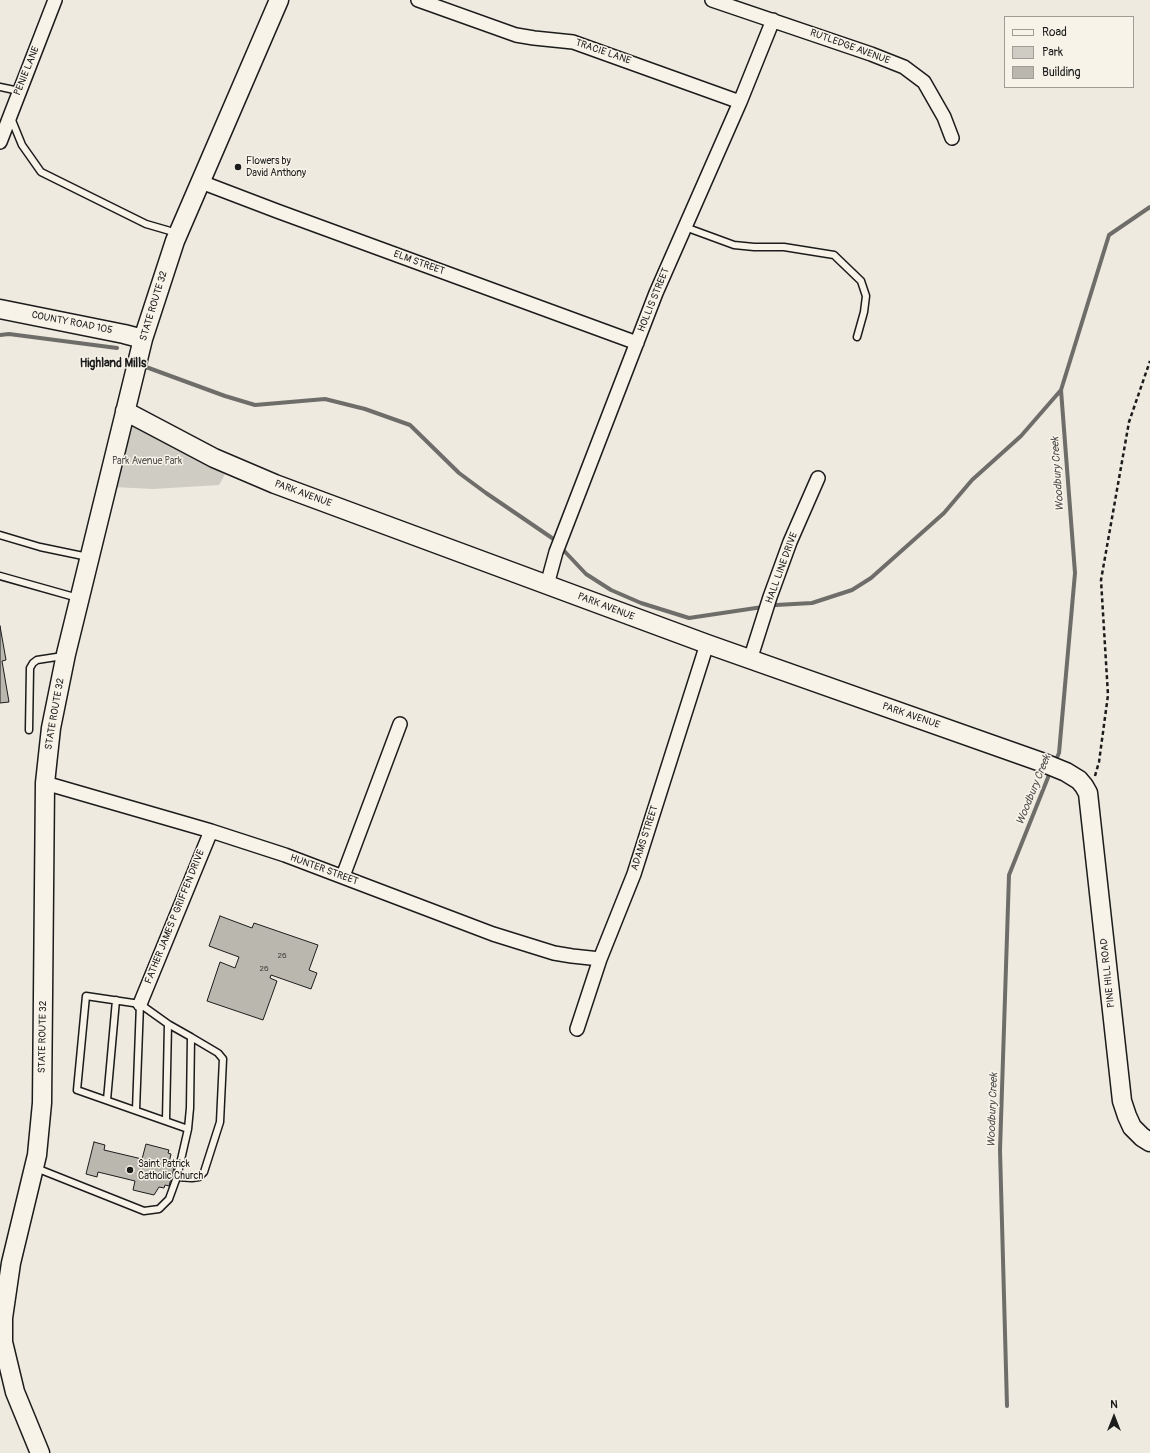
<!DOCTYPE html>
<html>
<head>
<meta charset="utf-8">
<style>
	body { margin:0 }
	#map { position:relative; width:1150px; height:1453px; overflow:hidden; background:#eeeae0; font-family:Pangolin,sans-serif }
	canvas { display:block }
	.legend { position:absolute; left:1004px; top:16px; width:130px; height:72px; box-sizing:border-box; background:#f7f3e8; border:1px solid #9f9d96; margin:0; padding:5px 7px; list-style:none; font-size:12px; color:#1c1c1c }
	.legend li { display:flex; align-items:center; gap:8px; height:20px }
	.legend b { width:20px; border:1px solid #9f9d96 }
	.north { position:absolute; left:1094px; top:1397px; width:40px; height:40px; -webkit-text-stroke:3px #f7f3e8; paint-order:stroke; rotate:0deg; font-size:11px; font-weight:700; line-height:16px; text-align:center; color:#1c1c1c }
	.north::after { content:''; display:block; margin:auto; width:14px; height:18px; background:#1c1c1c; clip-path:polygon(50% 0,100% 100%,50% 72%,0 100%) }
</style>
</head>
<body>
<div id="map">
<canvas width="1150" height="1453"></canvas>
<ul class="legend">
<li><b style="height:5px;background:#f7f3e8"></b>Road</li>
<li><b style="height:11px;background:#cfccc3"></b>Park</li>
<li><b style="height:11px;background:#bab7af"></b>Building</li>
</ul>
<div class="north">N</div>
</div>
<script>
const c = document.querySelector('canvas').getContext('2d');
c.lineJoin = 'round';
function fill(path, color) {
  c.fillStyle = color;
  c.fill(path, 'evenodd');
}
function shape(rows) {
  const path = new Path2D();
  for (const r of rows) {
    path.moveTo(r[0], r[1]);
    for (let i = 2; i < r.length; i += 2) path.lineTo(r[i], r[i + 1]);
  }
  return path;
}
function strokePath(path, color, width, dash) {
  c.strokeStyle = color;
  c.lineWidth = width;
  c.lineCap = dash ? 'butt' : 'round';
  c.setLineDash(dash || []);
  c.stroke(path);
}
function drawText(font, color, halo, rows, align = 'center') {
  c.font = font + ' Pangolin,sans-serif';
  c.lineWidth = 3;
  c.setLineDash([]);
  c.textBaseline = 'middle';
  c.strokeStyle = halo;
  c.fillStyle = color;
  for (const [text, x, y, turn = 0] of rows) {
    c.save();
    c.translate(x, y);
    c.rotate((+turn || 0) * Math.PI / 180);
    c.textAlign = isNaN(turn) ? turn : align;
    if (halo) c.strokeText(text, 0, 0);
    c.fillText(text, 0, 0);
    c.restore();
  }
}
fill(shape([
	[127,420,227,471,219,485,153,489,113,487]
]), '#cfccc3');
strokePath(shape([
	[0,335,9,334,117,348],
	[146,367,225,396,255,405,325,399,365,409,410,425,459,473,486,493,552,538,586,574,611,590,641,603,689,618,776,605,812,603,852,590,871,578,944,513,972,480,1021,436,1061,390],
	[1055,762,1059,753,1075,573,1061,390,1109,235,1150,207],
	[1007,1406,1000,1150,1009,875,1051,770]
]), '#6f6d69', 4);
const building = shape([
	[0,626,6,660,2,661,9,702,0,703,0,626],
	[220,916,252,928,254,923,318,945,309,970,317,973,311,989,271,975,270,978,277,981,263,1020,207,1001,220,962,235,968,239,957,209,946,220,916],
	[94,1142,105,1145,104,1150,142,1159,146,1144,169,1150,168,1153,171,1154,169,1163,172,1164,171,1167,174,1168,169,1186,165,1185,164,1188,159,1187,154,1195,133,1190,135,1181,98,1172,97,1177,86,1174,94,1142]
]);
fill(building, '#bab7af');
strokePath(building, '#1c1c1c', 1);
const lane = shape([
	[0,87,19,91],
	[11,118,22,145,41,172,146,224,177,233],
	[685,227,734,245,754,247,784,247,834,255,861,281,866,296,864,312,857,337],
	[0,535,40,547,88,557],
	[0,576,78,598],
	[29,730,30,668,33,663,37,660,63,656],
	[107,1100,116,1000],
	[136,1110,140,1004],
	[166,1120,168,1024],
	[36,1168,144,1211,159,1209,169,1199,177,1177,188,1129,190,1108,191,1037,168,1024,140,1004,86,996,77,1090,188,1129],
	[177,1177,192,1178,199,1177,204,1172,220,1122,223,1059,218,1053,191,1037]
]);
const street = shape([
	[418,0,516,35,534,38,573,42,740,102],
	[712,0,871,54,904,67,924,82,944,117,952,138],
	[0,142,55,0],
	[201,182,277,211,637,343],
	[547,585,556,552,656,293,740,102,773,20],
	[750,660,770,597,790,542,818,478],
	[45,783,211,831,285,855,493,934,554,953,572,956,600,959],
	[343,876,400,724],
	[140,1004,211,831],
	[577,1029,600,959,634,874,707,644]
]);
const secondary = shape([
	[0,309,124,334,143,339],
	[125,411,214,458,275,484,707,644,1044,763,1066,772,1079,780,1084,786,1088,793,1122,1101,1127,1116,1132,1127,1142,1137,1150,1142],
	[40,1453,15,1392,3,1342,3,1318,11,1263,37,1155,42,1103,45,783,51,728,66,654,143,339,175,241,279,0]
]);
strokePath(lane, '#1c1c1c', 9);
strokePath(street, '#1c1c1c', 16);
strokePath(secondary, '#1c1c1c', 21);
strokePath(shape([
	[1095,776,1099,762,1108,695,1101,580,1129,422,1150,361]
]), '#1c1c1c', 2.5, [4, 3]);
strokePath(lane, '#f7f3e8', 6);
strokePath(street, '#f7f3e8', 13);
strokePath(secondary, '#f7f3e8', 18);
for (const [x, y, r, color] of [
	[238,167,4,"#1c1c1c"],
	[130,1170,4,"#1c1c1c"]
]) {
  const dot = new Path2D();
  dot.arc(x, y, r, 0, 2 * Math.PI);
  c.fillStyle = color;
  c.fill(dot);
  strokePath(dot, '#f7f3e8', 1.5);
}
drawText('8px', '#444341', null, [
	["26",282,956],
	["26",264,969]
]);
drawText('10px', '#1c1c1c', '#f7f3e8', [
	["RUTLEDGE AVENUE",850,47,20],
	["TRACIE LANE",603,52,19],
	["PENIE LANE",27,71,-68],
	["ELM STREET",419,263,20],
	["HOLLIS STREET",654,300,-68],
	["STATE ROUTE 32",154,306,-73],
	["COUNTY ROAD 105",72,323,11],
	["PARK AVENUE",303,494,20],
	["HALL LINE DRIVE",782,568,-70],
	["PARK AVENUE",606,607,21],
	["STATE ROUTE 32",55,714,-80],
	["PARK AVENUE",911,716,19],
	["ADAMS STREET",645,838,-72],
	["HUNTER STREET",324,870,20],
	["FATHER JAMES P GRIFFEN DRIVE",175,917,-68],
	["PINE HILL ROAD",1108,973,-96],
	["STATE ROUTE 32",43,1037,-89]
]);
drawText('10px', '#1c1c1c', '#f7f3e8', [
	["Flowers by",246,161],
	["David Anthony",246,173],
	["Saint Patrick",138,1164],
	["Catholic Church",138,1176]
], 'left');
drawText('10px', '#52514e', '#f7f3e8', [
	["Park Avenue Park",147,461]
]);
drawText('italic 11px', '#535250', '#f7f3e8', [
	["Woodbury Creek",1058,474,-94],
	["Woodbury Creek",1034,790,-68],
	["Woodbury Creek",993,1110,-88]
]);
drawText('bold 12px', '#1c1c1c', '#f7f3e8', [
	["Highland Mills",113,364]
]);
</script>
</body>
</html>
